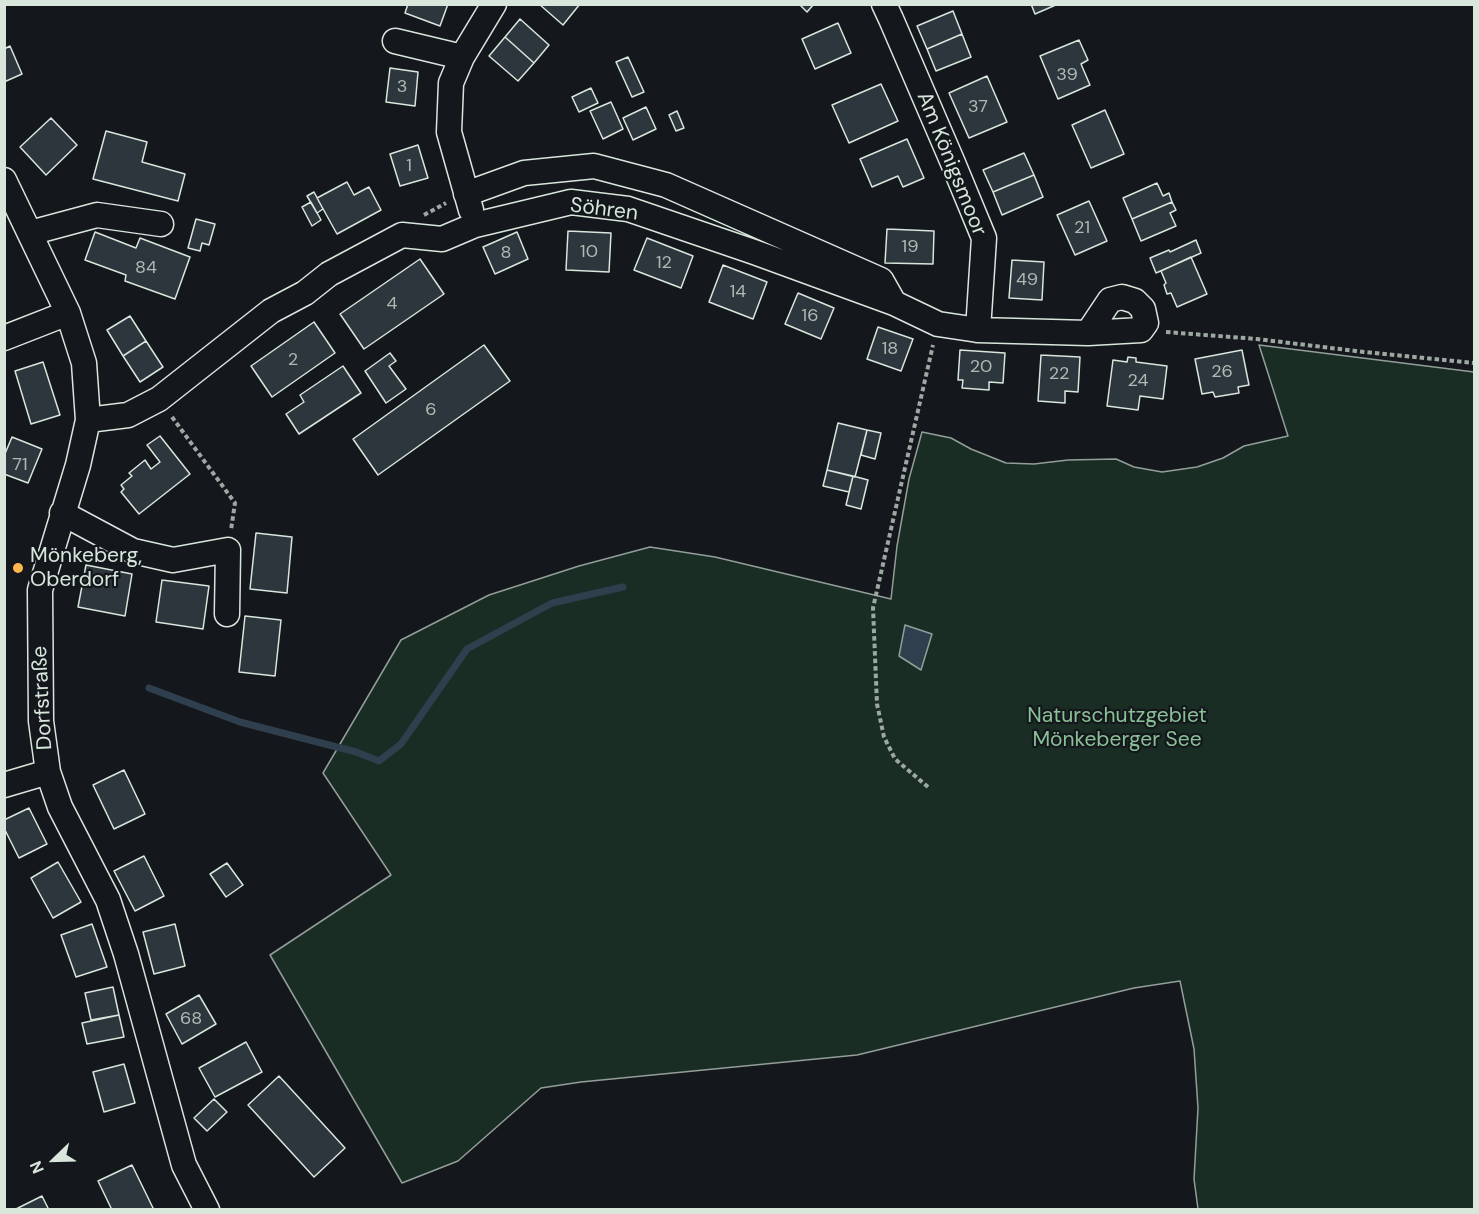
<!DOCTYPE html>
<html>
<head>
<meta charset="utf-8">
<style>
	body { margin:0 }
	#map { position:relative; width:1479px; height:1214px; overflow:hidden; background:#14181c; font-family:"DM Sans",sans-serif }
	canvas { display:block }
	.frame { position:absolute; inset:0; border:6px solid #d8e6dc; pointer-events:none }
	.north { position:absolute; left:24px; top:1130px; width:60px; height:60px; -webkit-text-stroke:4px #14181c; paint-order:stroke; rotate:247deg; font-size:16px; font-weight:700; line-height:24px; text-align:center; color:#d8e6dc }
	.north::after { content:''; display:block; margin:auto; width:21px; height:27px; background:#d8e6dc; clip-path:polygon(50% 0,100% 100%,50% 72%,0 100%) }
</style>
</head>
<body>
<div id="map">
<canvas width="1479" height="1214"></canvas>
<div class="frame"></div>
<div class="north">N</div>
</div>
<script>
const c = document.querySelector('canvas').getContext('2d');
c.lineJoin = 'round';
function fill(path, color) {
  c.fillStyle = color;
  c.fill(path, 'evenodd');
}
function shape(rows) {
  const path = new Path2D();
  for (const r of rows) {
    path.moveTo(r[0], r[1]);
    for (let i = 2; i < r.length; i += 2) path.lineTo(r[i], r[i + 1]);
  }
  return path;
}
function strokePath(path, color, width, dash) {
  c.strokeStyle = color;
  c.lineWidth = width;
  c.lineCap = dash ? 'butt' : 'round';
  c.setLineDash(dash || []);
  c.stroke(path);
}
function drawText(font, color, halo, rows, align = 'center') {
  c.font = font + ' "DM Sans",sans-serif';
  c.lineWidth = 4.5;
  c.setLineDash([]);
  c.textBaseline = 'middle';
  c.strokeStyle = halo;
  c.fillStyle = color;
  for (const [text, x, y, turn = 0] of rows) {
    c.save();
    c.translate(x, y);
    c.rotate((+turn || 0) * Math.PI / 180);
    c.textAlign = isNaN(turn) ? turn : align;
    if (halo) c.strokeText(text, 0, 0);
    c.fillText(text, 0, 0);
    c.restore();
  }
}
const green = shape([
	[1259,345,1474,372,1474,1209,1198,1209,1194,1179,1198,1108,1194,1049,1180,981,1134,988,857,1055,581,1082,541,1088,458,1161,402,1183,270,955,391,875,323,773,401,640,489,595,579,566,650,547,715,557,891,599,897,546,909,479,922,432,951,438,971,449,1006,463,1034,464,1068,460,1116,459,1134,467,1162,472,1197,467,1223,458,1244,446,1288,436,1259,345]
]);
fill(green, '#1a2d24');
strokePath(green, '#939e99', 1.5);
const water = shape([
	[905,625,932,634,921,670,899,656,905,625]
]);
fill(water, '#2f3f4d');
strokePath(water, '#939e99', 1.5);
strokePath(shape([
	[149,688,240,722,356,752,379,761,401,744,467,649,552,603,623,587]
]), '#2f3f4d', 7);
const building = shape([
	[408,4,448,4,440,26,405,13,408,4],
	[539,4,580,4,563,25,539,4],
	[799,4,814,4,807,12,799,4],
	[1031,4,1058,4,1035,14,1031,4],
	[953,11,962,34,927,49,917,26,953,11],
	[520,19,549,45,534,63,505,37,520,19],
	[838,23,851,53,815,69,802,39,838,23],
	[962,34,971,57,936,71,927,49,962,34],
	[505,37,534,63,518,81,489,56,505,37],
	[1079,40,1088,60,1081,64,1090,85,1058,99,1040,56,1079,40],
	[10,46,22,74,4,82,4,49,10,46],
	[628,57,644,92,632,97,616,62,628,57],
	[390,68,418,72,415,106,386,102,390,68],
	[987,76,1007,122,969,138,949,93,987,76],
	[881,84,898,121,849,143,832,105,881,84],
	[591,88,598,103,579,112,572,97,591,88],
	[611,102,623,129,603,139,590,111,611,102],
	[646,107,656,129,633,140,623,118,646,107],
	[1105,110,1124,154,1091,168,1072,125,1105,110],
	[677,111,684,128,676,131,669,115,677,111],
	[51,118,77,145,46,175,20,147,51,118],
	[106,131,147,142,142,162,185,174,178,201,93,179,106,131],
	[907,139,924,178,903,187,898,176,872,187,860,159,907,139],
	[418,145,428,178,400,186,390,154,418,145],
	[1024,153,1034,175,993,192,983,170,1024,153],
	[1034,175,1043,197,1002,215,993,192,1034,175],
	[347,182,354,195,369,187,381,210,337,234,317,198,347,182],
	[1157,183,1163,196,1169,193,1172,202,1132,219,1123,198,1157,183],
	[314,192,323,209,317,213,307,196,314,192],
	[1089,201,1107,241,1075,255,1057,215,1089,201],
	[311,202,321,220,312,226,302,207,311,202],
	[1172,202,1176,210,1170,213,1176,226,1141,241,1132,219,1172,202],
	[196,219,215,224,209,245,202,243,200,251,188,248,196,219],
	[887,229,934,231,933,264,885,263,887,229],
	[568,231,611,233,609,272,566,270,568,231],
	[95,232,136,248,140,238,190,257,175,299,125,281,126,275,85,260,95,232],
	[517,232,528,259,495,274,483,247,517,232],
	[647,238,693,256,681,288,634,270,647,238],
	[1196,240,1201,253,1156,273,1150,258,1169,250,1170,252,1196,240],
	[1191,257,1207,294,1177,307,1171,293,1167,294,1164,285,1166,283,1161,271,1191,257],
	[420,259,444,294,364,349,340,314,420,259],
	[1012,260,1044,262,1042,300,1009,298,1012,260],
	[723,265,767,282,753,319,709,302,723,265],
	[798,293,834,308,821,339,785,324,798,293],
	[130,316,146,341,123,356,107,330,130,316],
	[314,322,335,353,272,397,251,366,314,322],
	[878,327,913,339,901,371,867,359,878,327],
	[146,341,163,367,140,382,123,356,146,341],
	[484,345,510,381,378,475,353,439,484,345],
	[960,350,1005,353,1003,383,989,382,989,390,962,388,963,380,958,380,960,350],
	[1242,350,1249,385,1238,387,1239,393,1215,397,1213,392,1202,394,1195,359,1242,350],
	[390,353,396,361,389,366,406,389,386,403,365,371,390,353],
	[1041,355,1080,357,1078,392,1065,391,1065,403,1038,401,1041,355],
	[1128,357,1136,358,1136,362,1167,366,1163,399,1140,396,1138,410,1107,406,1113,360,1127,362,1128,357],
	[43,362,60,415,31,424,15,371,43,362],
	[343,366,361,393,299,434,286,414,304,402,300,395,343,366],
	[838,423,867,430,855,477,827,470,838,423],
	[867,430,881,433,875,459,861,455,867,430],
	[160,436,190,474,139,514,121,492,124,489,121,485,132,476,129,473,145,460,151,469,160,462,147,445,160,436],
	[12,437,42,449,28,483,4,474,4,456,12,437],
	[827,470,853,476,849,492,823,486,827,470],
	[853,476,868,480,861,509,846,505,853,476],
	[256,533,292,537,287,593,250,589,256,533],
	[86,565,132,574,125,616,78,607,86,565],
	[162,580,209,586,203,629,156,622,162,580],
	[245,616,281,620,275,676,239,672,245,616],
	[124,770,145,814,114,829,93,785,124,770],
	[29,808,47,844,19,858,4,828,4,820,29,808],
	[144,856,164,896,135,911,114,871,144,856],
	[58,862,81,902,53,918,31,878,58,862],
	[227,863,243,885,226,897,210,874,227,863],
	[92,924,107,967,76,977,61,935,92,924],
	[175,924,185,966,154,974,143,932,175,924],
	[113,987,119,1015,91,1020,85,993,113,987],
	[199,995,216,1024,182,1044,166,1014,199,995],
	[119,1015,124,1037,87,1044,82,1023,119,1015],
	[246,1042,262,1072,215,1097,199,1068,246,1042],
	[124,1064,135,1103,104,1112,93,1072,124,1064],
	[279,1076,345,1148,314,1177,248,1105,279,1076],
	[214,1099,227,1112,207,1131,194,1118,214,1099],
	[132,1165,154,1210,112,1210,98,1181,132,1165],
	[42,1196,49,1210,14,1210,42,1196]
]);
fill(building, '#2c363c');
strokePath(building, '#d8e6dc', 1.5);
const minor = shape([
	[884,4,891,19,953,163,984,238,978,330],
	[395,41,462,57],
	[4,180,68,313,84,363,88,420,78,465,40,590,41,721,48,772,60,807,108,900,126,954,184,1165,207,1210],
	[466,194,524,173,594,166,666,185,881,280,894,303],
	[471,210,449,132,451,83,462,57,494,4],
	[30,233,97,215,161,224],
	[4,338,68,313],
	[88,420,128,415,159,399,271,311,305,293,329,274,402,235,442,239,475,225,571,202,628,209,754,252,894,303,938,324,978,330,1088,333,1141,330,1146,323,1143,309,1135,301,1122,297,1110,300,1088,333],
	[62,513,133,551,173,560,228,550,227,614],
	[4,785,48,772]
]);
strokePath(minor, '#d8e6dc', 27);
strokePath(shape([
	[424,215,446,203],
	[1166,332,1257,339,1364,352,1474,363],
	[172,417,235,503,231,530],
	[928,787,895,759,884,737,877,704,873,608,933,345]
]), '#9da8a2', 4, [4.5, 3]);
strokePath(minor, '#14181c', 24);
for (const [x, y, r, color] of [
	[18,568,6,"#ffb74d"]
]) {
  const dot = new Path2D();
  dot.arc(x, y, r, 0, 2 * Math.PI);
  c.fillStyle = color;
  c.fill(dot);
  strokePath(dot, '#14181c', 2);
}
drawText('18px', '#adbab4', null, [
	["39",1067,75],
	["3",402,87],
	["37",978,107],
	["1",409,166],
	["21",1082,228],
	["19",910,247],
	["10",589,252],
	["8",506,253],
	["12",664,263],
	["84",146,268],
	["49",1027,280],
	["14",738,292],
	["4",392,304],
	["16",810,316],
	["18",890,349],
	["2",293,360],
	["20",981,367],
	["26",1222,372],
	["22",1059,374],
	["24",1138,381],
	["6",431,410],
	["71",20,465],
	["68",191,1019]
]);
drawText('21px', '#d8e6dc', '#14181c', [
	["Am Königsmoor",951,164,68],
	["Söhren",604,210,7],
	["Dorfstraße",43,698,-93]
]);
drawText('21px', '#d8e6dc', '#14181c', [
	["Mönkeberg,",30,556],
	["Oberdorf",30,580]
], 'left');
drawText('21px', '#8ac095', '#14181c', [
	["Naturschutzgebiet",1117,716],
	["Mönkeberger See",1117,740]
]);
</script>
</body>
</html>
